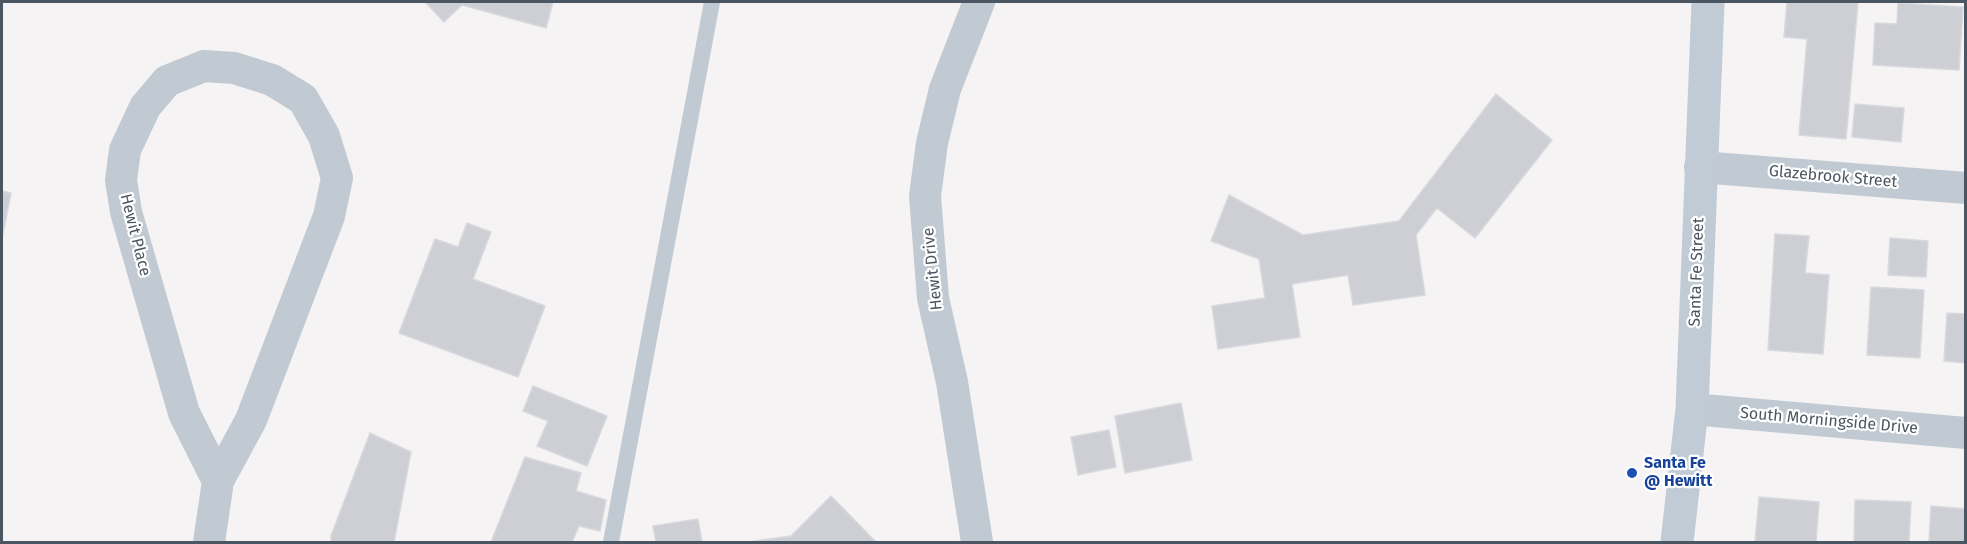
<!DOCTYPE html>
<html>
<head>
<meta charset="utf-8">
<style>
	body { margin:0 }
	#map { position:relative; width:1967px; height:544px; overflow:hidden; background:#f5f3f3; font-family:"Fira Sans",sans-serif }
	canvas { display:block }
	.frame { position:absolute; inset:0; border:3px solid #4a5661; pointer-events:none }
</style>
</head>
<body>
<div id="map">
<canvas width="1967" height="544"></canvas>
<div class="frame"></div>
</div>
<script>
const c = document.querySelector('canvas').getContext('2d');
c.lineJoin = 'round';
function fill(path, color) {
  c.fillStyle = color;
  c.fill(path, 'evenodd');
}
function shape(rows) {
  const path = new Path2D();
  for (const r of rows) {
    path.moveTo(r[0], r[1]);
    for (let i = 2; i < r.length; i += 2) path.lineTo(r[i], r[i + 1]);
  }
  return path;
}
function strokePath(path, color, width, dash) {
  c.strokeStyle = color;
  c.lineWidth = width;
  c.lineCap = dash ? 'butt' : 'round';
  c.setLineDash(dash || []);
  c.stroke(path);
}
function drawText(font, color, halo, rows, align = 'center') {
  c.font = font + ' "Fira Sans",sans-serif';
  c.lineWidth = 4.5;
  c.setLineDash([]);
  c.textBaseline = 'middle';
  c.strokeStyle = halo;
  c.fillStyle = color;
  for (const [text, x, y, turn = 0] of rows) {
    c.save();
    c.translate(x, y);
    c.rotate((+turn || 0) * Math.PI / 180);
    c.textAlign = isNaN(turn) ? turn : align;
    if (halo) c.strokeText(text, 0, 0);
    c.fillText(text, 0, 0);
    c.restore();
  }
}
const building = shape([
	[425,2,553,2,546,28,462,5,444,22,425,2],
	[1787,2,1858,2,1846,139,1799,135,1807,39,1784,37,1787,2],
	[1898,3,1963,7,1959,70,1873,65,1875,23,1897,24,1898,3],
	[1496,94,1552,140,1475,238,1437,208,1416,235,1425,295,1353,305,1348,275,1292,284,1300,337,1218,349,1212,306,1265,298,1259,259,1211,241,1229,195,1303,235,1399,221,1496,94],
	[1855,104,1904,108,1901,142,1852,137,1855,104],
	[2,191,11,193,2,239,2,191],
	[467,223,491,232,473,279,545,306,518,377,399,333,435,239,458,247,467,223],
	[1775,234,1809,236,1805,273,1829,275,1823,354,1768,350,1775,234],
	[1890,238,1928,241,1926,277,1888,275,1890,238],
	[1871,287,1924,290,1920,358,1867,355,1871,287],
	[1947,313,1966,314,1966,363,1944,361,1947,313],
	[533,386,607,416,587,466,537,446,548,421,523,411,533,386],
	[1181,403,1192,460,1125,473,1115,416,1181,403],
	[1109,430,1116,467,1078,475,1071,437,1109,430],
	[370,433,411,452,394,542,331,542,331,536,370,433],
	[525,457,581,473,576,491,606,500,600,531,579,526,572,542,491,542,525,457],
	[831,496,876,542,748,542,791,536,831,496],
	[1759,497,1819,502,1816,542,1755,542,1759,497],
	[1855,500,1911,502,1909,542,1854,542,1855,500],
	[1931,506,1966,509,1966,542,1929,542,1931,506],
	[698,519,702,542,656,542,653,526,698,519]
]);
fill(building, '#cdcfd5');
strokePath(building, '#d7d9de', 1.5);
strokePath(shape([
	[611,542,712,2]
]), '#c1cad2', 16);
strokePath(shape([
	[1700,167,1966,188],
	[1692,409,1966,433],
	[209,542,218,481,251,420,329,216,337,178,324,136,303,99,272,80,234,68,204,66,167,81,145,107,125,150,121,180,126,212,184,413,218,481],
	[977,542,952,382,933,298,925,196,932,143,945,89,979,2]
]), '#c1cad2', 32);
strokePath(shape([
	[1677,542,1692,409,1708,2]
]), '#c1cbd6', 33);
for (const [x, y, r, color] of [
	[1632,473,6,"#1a4fb4"]
]) {
  const dot = new Path2D();
  dot.arc(x, y, r, 0, 2 * Math.PI);
  c.fillStyle = color;
  c.fill(dot);
  strokePath(dot, '#fff', 2);
}
drawText('16px', '#4a5661', '#fff', [
	["Glazebrook Street",1833,177,5],
	["Hewit Place",135,235,76],
	["Hewit Drive",933,269,-96],
	["Santa Fe Street",1697,272,-88],
	["South Morningside Drive",1829,421,5]
]);
drawText('bold 16px', '#164399', '#fff', [
	["Santa Fe",1644,464],
	["@ Hewitt",1644,482]
], 'left');
</script>
</body>
</html>
